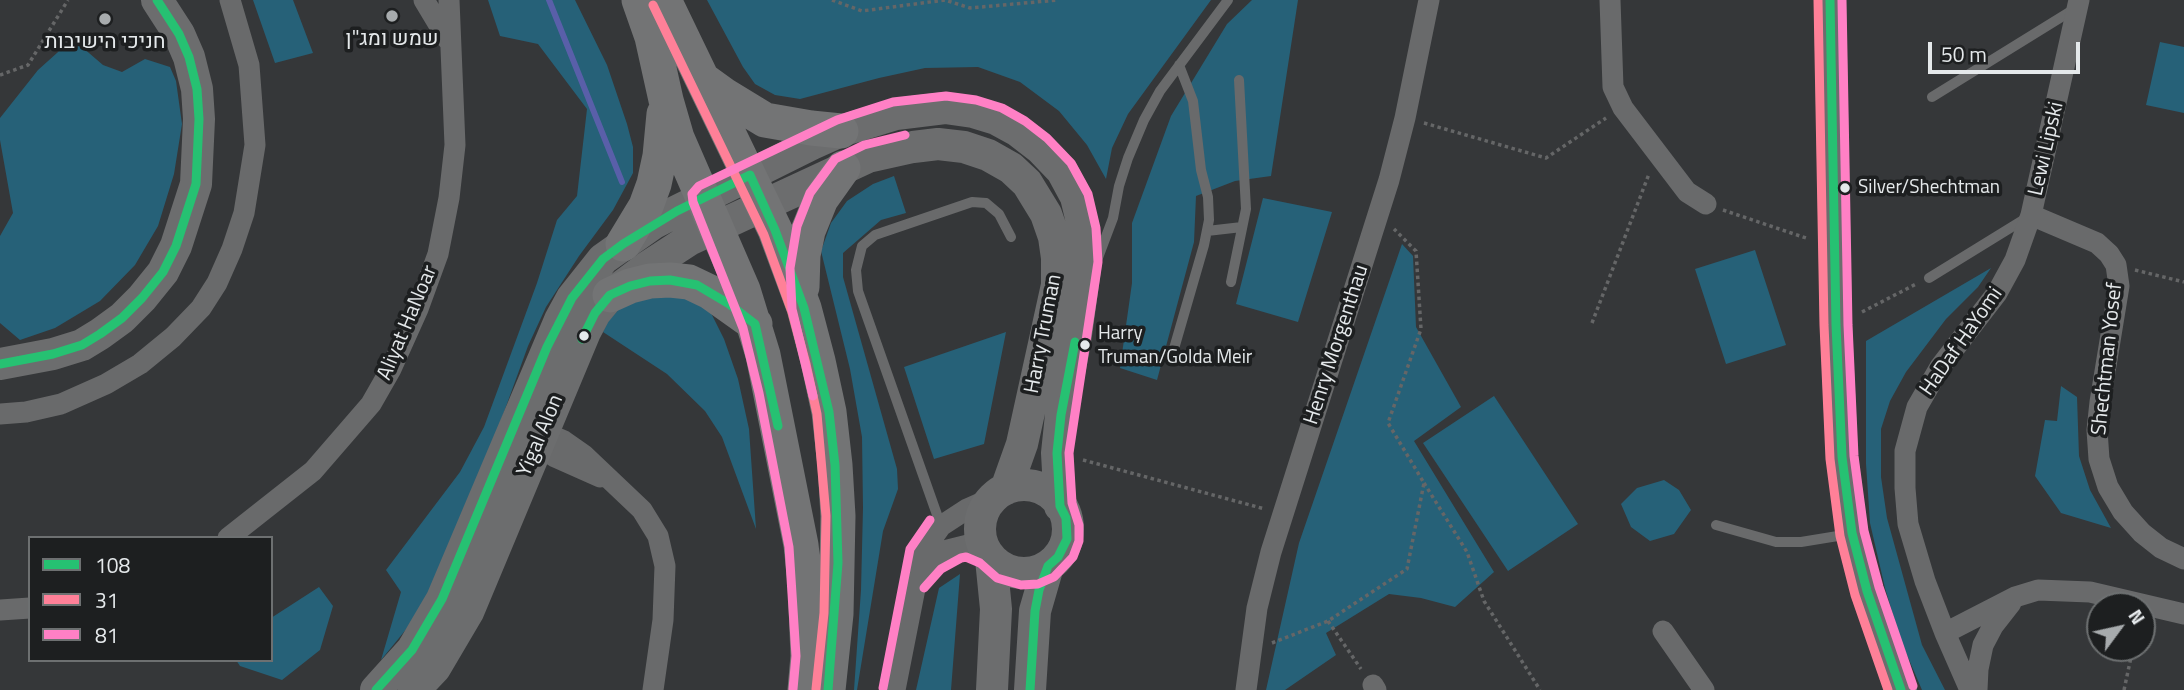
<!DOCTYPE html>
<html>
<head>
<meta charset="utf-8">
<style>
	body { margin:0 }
	#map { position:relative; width:2184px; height:690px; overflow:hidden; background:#353739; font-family:"Titillium Web",sans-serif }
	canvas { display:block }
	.legend { position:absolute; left:28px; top:536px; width:245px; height:126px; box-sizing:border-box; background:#1d1f20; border:2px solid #6d7071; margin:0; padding:9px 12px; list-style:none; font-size:21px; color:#e5e9eb }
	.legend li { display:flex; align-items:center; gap:14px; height:35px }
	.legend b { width:35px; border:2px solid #6d7071 }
	.north { position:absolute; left:2086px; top:592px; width:70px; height:70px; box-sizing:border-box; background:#1d1f20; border:2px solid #6d7071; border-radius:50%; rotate:57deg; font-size:19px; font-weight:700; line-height:28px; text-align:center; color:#e5e9eb }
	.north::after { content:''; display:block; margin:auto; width:24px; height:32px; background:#a7abad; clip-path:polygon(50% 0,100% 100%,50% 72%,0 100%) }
	.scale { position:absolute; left:1928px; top:42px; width:152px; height:32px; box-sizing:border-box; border:4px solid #e5e9eb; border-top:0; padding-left:9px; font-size:21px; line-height:24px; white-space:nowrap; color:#e5e9eb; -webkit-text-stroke:5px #1d1f20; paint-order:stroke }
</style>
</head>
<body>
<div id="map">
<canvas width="2184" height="690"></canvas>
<ul class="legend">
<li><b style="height:9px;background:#26c172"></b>108</li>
<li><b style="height:9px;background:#ff8098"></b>31</li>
<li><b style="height:9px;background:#ff80c5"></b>81</li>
</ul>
<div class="north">N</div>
<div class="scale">50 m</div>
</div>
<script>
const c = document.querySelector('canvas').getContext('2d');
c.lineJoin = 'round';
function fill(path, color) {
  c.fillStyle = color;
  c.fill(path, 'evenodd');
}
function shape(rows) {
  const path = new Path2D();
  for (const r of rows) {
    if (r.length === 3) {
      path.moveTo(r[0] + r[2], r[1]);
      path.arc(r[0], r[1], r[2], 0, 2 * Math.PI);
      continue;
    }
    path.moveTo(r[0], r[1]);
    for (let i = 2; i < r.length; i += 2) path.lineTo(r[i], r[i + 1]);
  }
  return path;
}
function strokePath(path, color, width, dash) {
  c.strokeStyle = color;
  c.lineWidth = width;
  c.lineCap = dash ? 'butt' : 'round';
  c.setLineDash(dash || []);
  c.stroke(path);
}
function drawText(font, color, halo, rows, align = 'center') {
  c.font = font + ' "Titillium Web",Heebo,sans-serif';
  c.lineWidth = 7;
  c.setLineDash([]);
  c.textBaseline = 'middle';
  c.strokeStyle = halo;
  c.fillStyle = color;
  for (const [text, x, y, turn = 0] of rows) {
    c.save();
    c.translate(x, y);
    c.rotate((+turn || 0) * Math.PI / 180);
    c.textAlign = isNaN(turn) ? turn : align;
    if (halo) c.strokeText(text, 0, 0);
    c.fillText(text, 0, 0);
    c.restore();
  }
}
fill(shape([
	[253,0,293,0,313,53,275,63],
	[488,0,575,0,607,65,627,124,633,147,633,173,613,210,579,256,546,307,528,346,484,467,445,559,417,616,381,660,401,592,386,570,460,472,484,427,537,283,557,220,577,196,587,109,538,44,500,36],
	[707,0,1211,0,1128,114,1112,148,1106,179,1087,145,1059,111,1020,82,978,67,925,68,879,78,800,99,775,95,755,84,743,67],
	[1252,0,1298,0,1271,176,1235,181,1196,196,1194,242,1157,380,1120,368,1132,283,1132,223,1171,116,1227,24],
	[2160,42,2184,47,2184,113,2146,105],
	[67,44,82,47,103,65,122,72,145,59,170,67,176,81,182,124,174,174,158,226,135,265,100,301,55,328,20,340,0,323,0,236,13,213,0,140,0,118,38,70],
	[894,176,906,213,881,220,843,253,843,277,897,469,898,489,883,531,857,690,854,690,861,590,863,508,862,437,850,369,821,251,831,223,847,201,873,184],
	[1263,198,1332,212,1298,322,1236,304],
	[1402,244,1413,256,1416,327,1461,407,1414,441,1494,572,1455,607,1421,598,1389,594,1326,633,1336,655,1285,690,1266,690,1299,543],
	[1755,250,1786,345,1726,364,1695,269],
	[1991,268,1978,287,1946,319,1906,372,1890,401,1881,429,1881,477,1887,518,1922,645,1945,690,1922,690,1901,641,1885,588,1870,523,1866,464,1866,341],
	[670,288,710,311,724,339,738,379,749,429,756,529,722,437,705,411,667,374,603,332,608,321,623,305],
	[1006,332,984,444,934,459,904,367],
	[2061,386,2077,397,2079,456,2090,490,2111,528,2061,513,2035,476,2045,420,2057,421],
	[1494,396,1578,524,1508,571,1423,443],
	[1664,480,1679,490,1691,510,1674,534,1650,541,1631,527,1621,504,1637,488],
	[960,574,951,690,916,690,939,588],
	[319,587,333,606,320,650,282,680,240,666,236,660,271,660,271,618]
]), '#266178');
strokePath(shape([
	[549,0,622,182]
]), '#595fa9', 6);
strokePath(shape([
	[832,0,862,11,945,0,970,8,1058,0],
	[0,75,28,65,68,0],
	[1424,123,1546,158,1606,118],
	[1723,210,1809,239],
	[2135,270,2184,282],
	[1862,312,1918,283],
	[1592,323,1649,174],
	[1083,460,1265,509],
	[1424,483,1467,552,1484,601,1540,690],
	[1328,621,1361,669],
	[1272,643,1328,621,1407,569,1424,483,1388,423,1421,329,1416,251,1394,229],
	[2124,690,2133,648]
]), '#656667', 3.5, [3.5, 3.5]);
strokePath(shape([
	[1932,97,2076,8],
	[1207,231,1242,227],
	[1096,263,1113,218,1119,186,1128,158,1144,120,1160,91,1228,0],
	[1929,278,2028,217],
	[1231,282,1246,209,1239,80],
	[1171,359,1204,245,1209,220,1208,197,1201,170,1193,101,1179,65],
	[1716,525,1776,542,1801,542,1850,534],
	[941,526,858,291,856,270,862,246,875,235,972,202,986,203,999,214,1011,237]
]), '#696a6b', 10);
strokePath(shape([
	[424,0,448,40],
	[1610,0,1613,87,1623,108,1687,192,1706,204],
	[2031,215,2097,243,2109,254,2116,265,2119,286,2100,402,2097,430,2099,459,2108,487,2123,512,2142,533,2161,548,2184,559],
	[0,414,26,412,61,404,106,384,140,364,173,337,201,308,217,283,232,249,244,213,255,145,249,65,230,0],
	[533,430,543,432,564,441,584,455,642,510,658,536,665,566,663,620,653,690],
	[529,440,555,457,600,477],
	[228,538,313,471,371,404,391,369,418,309,438,254,449,198,455,145,449,0],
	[917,578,933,560,948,550,968,545,987,553],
	[0,610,30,608],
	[1663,631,1704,690],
	[1945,633,2015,597,2038,590,2090,592,2184,614],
	[1373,685,1376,690],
	[895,690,922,553,941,526,967,509,994,497],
	[1246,690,1257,608,1271,552,1389,180,1405,118,1429,0],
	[1970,690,1945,633,1925,581,1908,524,1905,488,1905,451,1917,407,1940,367,1997,293,2015,260,2031,215,2079,0],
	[1977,690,1978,669,1983,645,1993,626,2011,603]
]), '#696a6b', 21);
strokePath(shape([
	[1830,0,1836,325,1842,457,1852,533,1867,591,1901,690],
	[0,364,53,354,82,345,100,334,122,318,142,298,163,272,176,246,196,184,199,119,197,89,189,57,179,34,157,0],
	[1024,529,44],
	[991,559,996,609,992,690],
	[376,690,412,650,442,599,560,320,572,298,603,259,654,223,677,211,812,144,841,131,896,114,945,108,973,112,996,119,1018,131,1040,148,1062,171,1076,197,1084,230,1086,262,1075,342,1061,415,1057,453,1060,506],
	[414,690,435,668,468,612,585,332,595,313,610,295,646,268,689,240,868,157,913,147,938,144,964,147,988,155,1011,168,1027,183,1046,214,1054,237,1057,258,1057,285,1022,444,1006,489],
	[1030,690,1035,611,1048,566]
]), '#6c6d6e', 32);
strokePath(shape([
	[639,0,652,37,666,100,677,138,743,290,763,355,801,545,805,582,808,656,805,690],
	[664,0,775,230,804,308,818,361,829,412,835,465,838,516,836,614,828,690],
	[706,82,724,95,765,120,811,128,841,131],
	[623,244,646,206,654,184,660,156,664,114],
	[802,287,803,255,808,231,821,199,843,168],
	[610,295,630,286,650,281,670,280,689,282,710,292,755,324]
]), '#737475', 35);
strokePath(shape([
	[1830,0,1836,325,1842,457,1852,533,1867,591,1901,690],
	[582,339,595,313,610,295,630,286,650,281,670,280,697,285,729,304,755,324,778,426],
	[0,364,53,354,82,345,100,334,122,318,142,298,163,272,176,246,196,184,199,119,197,89,189,57,179,34,157,0],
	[376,690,412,650,442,599,547,347,572,298,603,259,623,244,677,211,750,175,775,230,804,308,829,412,835,465,838,563,828,690],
	[1030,690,1035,611,1039,590,1048,566,1058,557,1067,539,1066,518,1060,506,1057,453,1061,415,1075,342]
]), '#26c172', 9);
strokePath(shape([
	[1818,0,1824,325,1830,459,1840,536,1855,595,1888,690],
	[653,5,764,235,792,312,806,364,817,414,826,516,824,613,816,689]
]), '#ff8098', 9);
strokePath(shape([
	[1842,0,1848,325,1854,456,1864,531,1879,587,1913,686],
	[813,396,792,309,790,268,797,226,810,193,835,159,864,145,905,135],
	[883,688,910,549,930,520],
	[793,689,796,656,789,547,759,393,743,328,693,202,692,194,699,186,837,120,893,102,946,96,976,100,1002,108,1025,121,1047,138,1071,163,1088,194,1096,228,1098,262,1069,453,1072,503,1079,525,1079,541,1073,557,1054,577,1038,584,1021,585,997,578,980,563,966,557,961,558,941,569,924,588]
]), '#ff80c5', 9);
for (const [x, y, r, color] of [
	[392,16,7,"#a7abad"],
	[105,19,7,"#a7abad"],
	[1845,188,6,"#e5e9eb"],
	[584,336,6,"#e5e9eb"],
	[1085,345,6,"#e5e9eb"]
]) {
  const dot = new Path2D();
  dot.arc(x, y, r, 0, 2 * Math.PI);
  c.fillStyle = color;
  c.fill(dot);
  strokePath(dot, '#1d1f20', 2.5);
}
drawText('19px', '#e5e9eb', '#1d1f20', [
	["Silver/Shechtman",1858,188],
	["Harry",1098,334],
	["Truman/Golda Meir",1098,358]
], 'left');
drawText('21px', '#e5e9eb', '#1d1f20', [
	["שמש ומג\"ן",392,40],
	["חניכי הישיבות",105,43]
]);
drawText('21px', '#e5e9eb', '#1d1f20', [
	["Lewi Lipski",2047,149,-77],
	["Aliyat HaNoar",408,323,-67],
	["Harry Truman",1044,334,-79],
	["HaDaf HaYomi",1962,342,-55],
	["Henry Morgenthau",1337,345,-72],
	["Shechtman Yosef",2108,359,-84],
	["Yigal Alon",541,436,-67]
]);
</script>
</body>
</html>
